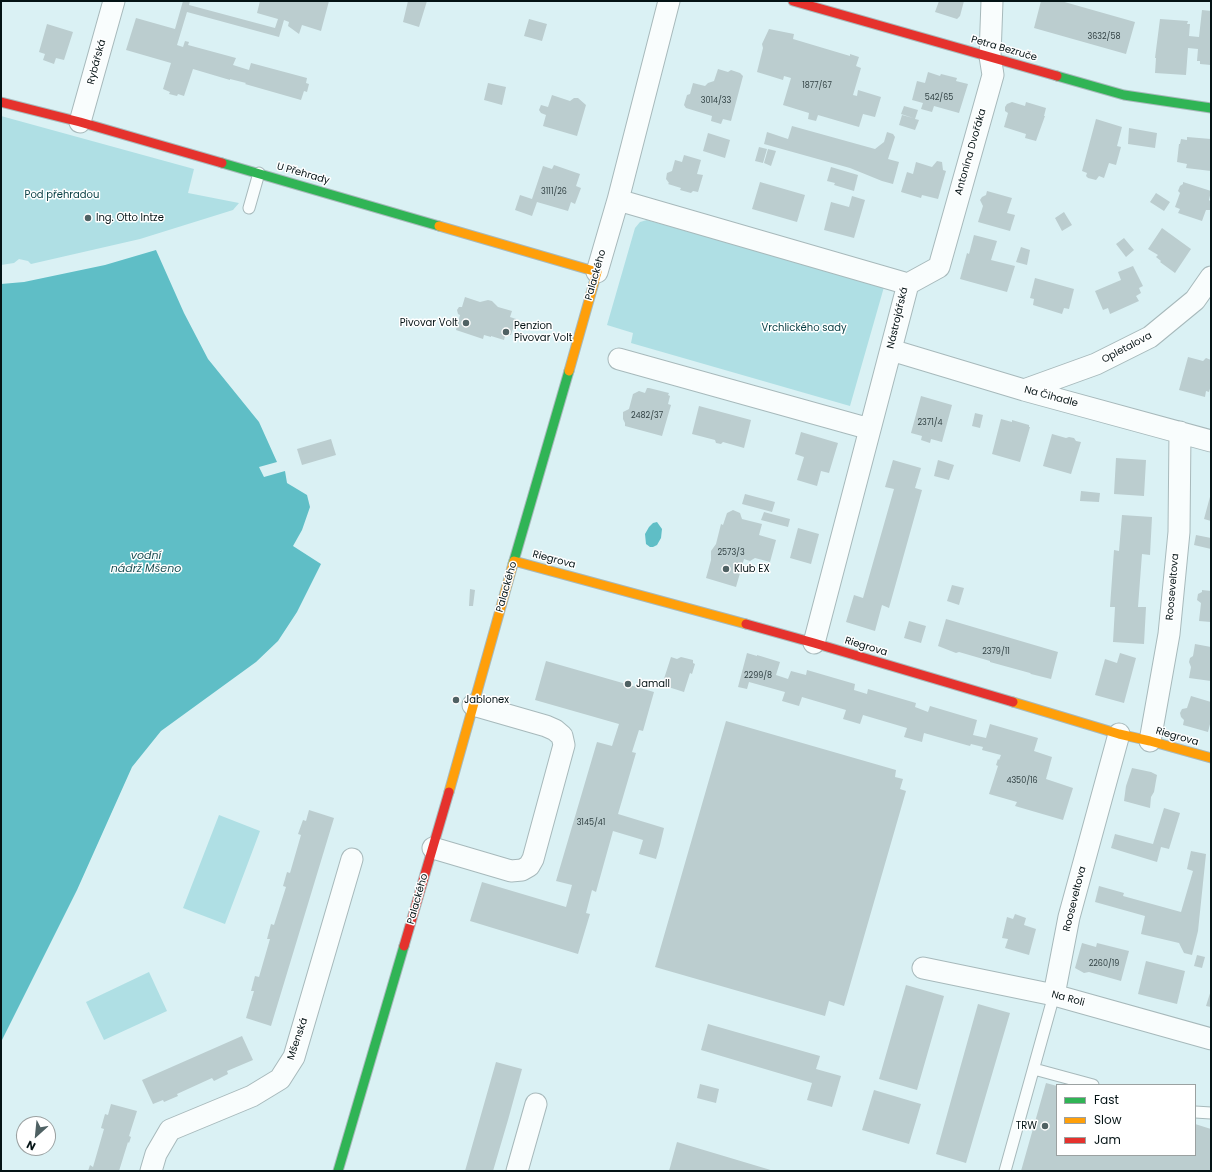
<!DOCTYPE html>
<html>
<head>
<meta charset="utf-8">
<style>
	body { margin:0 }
	#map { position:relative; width:1212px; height:1172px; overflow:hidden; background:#daf1f4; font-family:Poppins,sans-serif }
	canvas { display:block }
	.frame { position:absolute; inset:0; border:2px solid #041315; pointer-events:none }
	.legend { position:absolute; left:1056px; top:1084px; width:140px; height:72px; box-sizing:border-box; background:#fff; border:1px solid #9ba1a1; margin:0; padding:5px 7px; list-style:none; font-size:12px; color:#041315 }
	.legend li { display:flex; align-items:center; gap:8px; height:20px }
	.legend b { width:20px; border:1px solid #9ba1a1 }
	.north { position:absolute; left:16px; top:1116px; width:40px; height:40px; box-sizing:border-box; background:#fff; border:1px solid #9ba1a1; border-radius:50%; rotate:207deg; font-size:11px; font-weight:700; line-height:16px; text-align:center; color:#041315 }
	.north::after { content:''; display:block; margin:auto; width:14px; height:18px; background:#4f6163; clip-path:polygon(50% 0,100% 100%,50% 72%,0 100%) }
</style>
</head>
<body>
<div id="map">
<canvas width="1212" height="1172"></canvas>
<div class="frame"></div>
<ul class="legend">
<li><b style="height:5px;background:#30b455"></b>Fast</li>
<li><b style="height:5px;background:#ff9f0a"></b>Slow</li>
<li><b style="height:5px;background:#e5322d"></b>Jam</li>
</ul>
<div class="north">N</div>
</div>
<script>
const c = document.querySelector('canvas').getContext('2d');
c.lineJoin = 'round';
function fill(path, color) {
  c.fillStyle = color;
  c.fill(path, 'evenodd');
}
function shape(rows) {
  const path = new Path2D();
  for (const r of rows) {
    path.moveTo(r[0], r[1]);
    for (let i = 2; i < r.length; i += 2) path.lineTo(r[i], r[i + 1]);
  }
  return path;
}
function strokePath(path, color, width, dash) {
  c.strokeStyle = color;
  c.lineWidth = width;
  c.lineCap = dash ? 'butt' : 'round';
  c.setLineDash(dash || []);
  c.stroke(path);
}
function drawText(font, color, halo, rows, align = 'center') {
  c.font = font + ' Poppins,sans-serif';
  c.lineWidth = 3;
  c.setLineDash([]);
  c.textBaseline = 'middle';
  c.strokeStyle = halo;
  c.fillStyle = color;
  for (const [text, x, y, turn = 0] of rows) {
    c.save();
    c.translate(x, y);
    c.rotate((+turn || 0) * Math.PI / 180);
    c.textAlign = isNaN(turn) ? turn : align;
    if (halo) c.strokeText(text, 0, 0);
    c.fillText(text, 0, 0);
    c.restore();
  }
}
fill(shape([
	[1,116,194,169,188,193,239,203,233,210,140,239,31,264,28,261,19,259,14,263,1,265],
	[647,220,884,287,850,406,631,343,633,333,607,325,635,228,640,222],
	[219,815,260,831,225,924,183,908],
	[149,972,167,1011,104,1040,86,1002]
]), '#afdfe4');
fill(shape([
	[156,250,184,313,208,359,259,422,277,462,259,467,264,477,285,471,287,483,307,495,310,507,302,530,293,546,321,564,297,612,278,641,256,662,161,731,132,767,77,890,1,1042,1,284,24,282,105,265],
	[657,522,662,529,661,538,657,545,653,547,650,547,646,544,645,534,649,527,653,523]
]), '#5fbec6');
fill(shape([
	[183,1,190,1,189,5,275,28,278,19,257,13,260,1,329,1,321,31,302,25,299,34,288,26,289,22,284,20,279,37,187,12,177,45,183,47,185,41,189,42,188,45,236,58,233,65,249,70,251,63,307,78,306,83,309,84,307,92,304,91,301,100,245,84,246,83,230,79,230,80,193,69,184,96,178,94,177,96,169,94,170,92,163,89,171,63,126,50,136,18,175,29],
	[408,1,427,1,419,27,403,22],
	[939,1,964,1,960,16,957,19,935,12],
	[1041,1,1061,1,1135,22,1126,54,1034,28],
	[1202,10,1211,11,1211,65,1200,64,1200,61,1197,61,1198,49,1188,48,1186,75,1155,73,1156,58,1155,58,1160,19,1188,21,1187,24,1190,24,1189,36,1199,37],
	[529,19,547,24,542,41,524,36],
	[47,24,73,32,64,60,56,58,54,64,43,60,45,54,39,52],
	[769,29,794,34,793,39,850,56,850,54,859,57,856,66,861,68,853,95,857,96,858,90,881,97,875,117,863,114,859,127,818,115,816,121,808,119,809,113,783,105,791,78,784,76,783,80,757,72,763,48,762,44],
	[718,69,728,72,731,70,740,73,743,76,731,121,723,119,721,124,711,121,712,116,686,108,684,105,687,95,690,94,693,83,705,86,708,83,714,81],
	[928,72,940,76,941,74,957,78,956,81,968,84,959,113,934,106,932,112,921,109,923,103,912,100,917,81,925,83],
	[488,83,506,87,502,105,484,100],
	[552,95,570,101,574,98,578,98,586,105,577,136,543,126,546,115,541,113,539,110,541,105,548,107],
	[1012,102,1025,106,1026,102,1046,108,1044,116,1045,116,1036,141,1025,138,1026,134,1004,127,1008,113,1005,111,1005,107,1007,104],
	[904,106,918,110,915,119,919,120,915,130,899,125,902,115,913,118,901,114],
	[1096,119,1122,127,1117,146,1121,147,1116,165,1109,163,1104,178,1099,176,1096,180,1088,178,1086,176,1087,173,1082,171],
	[792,126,875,149,884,142,887,132,893,134,895,137,888,159,899,162,893,184,882,181,850,168,764,144,767,132,788,139],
	[1129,128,1157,133,1155,148,1128,144],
	[708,133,730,140,725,158,703,151],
	[1187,137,1211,139,1211,171,1186,168,1187,164,1177,162,1179,144,1180,144,1181,139,1187,140],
	[759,147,767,149,763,163,755,161],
	[768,149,776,151,771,166,764,163],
	[684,155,701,160,697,174,703,175,698,192,693,191,691,193,680,190,681,188,668,184,669,183,666,179,667,173,672,171,675,160,682,162],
	[937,161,942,162,943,170,946,171,938,199,922,195,921,198,901,192,907,172,913,174,916,162,932,167],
	[554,165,580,174,576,186,581,188,575,204,571,202,568,211,537,202,532,216,515,210,520,195,532,199,543,166,552,169],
	[831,167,858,175,854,191,834,185,835,183,827,181],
	[760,182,805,195,797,222,752,209],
	[1183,182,1211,191,1209,200,1211,202,1211,210,1206,210,1202,221,1178,213,1180,209,1175,207,1180,193,1178,191,1180,186,1183,184],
	[987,191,1012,198,1007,213,1015,215,1010,231,978,222,983,206,980,200,982,197,986,195],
	[1156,193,1170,202,1164,211,1150,202],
	[852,196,865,200,854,238,824,230,831,202,849,207],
	[1064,212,1072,225,1062,231,1055,218],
	[1162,228,1191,249,1175,273,1160,262,1161,261,1156,257,1158,255,1148,249],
	[974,235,997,241,991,260,1015,266,1007,292,960,279,967,253,969,254],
	[1124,238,1134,250,1126,257,1116,244],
	[1021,247,1030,250,1027,265,1016,262],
	[1133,266,1143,286,1139,288,1141,293,1136,296,1139,301,1110,314,1108,308,1103,310,1095,291,1121,280,1118,272],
	[1035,278,1074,289,1069,309,1064,308,1062,314,1033,305,1034,299,1030,298],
	[465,297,480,302,488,300,492,301,498,307,512,311,510,317,516,319,511,335,506,333,504,340,491,336,491,337,484,335,483,339,456,330,460,315,458,314,457,310,459,307,462,307],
	[1188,357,1203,361,1206,358,1211,360,1211,385,1209,392,1206,391,1205,397,1179,390],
	[649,388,669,393,668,395,670,396,668,404,671,405,662,436,625,426,625,423,623,419,623,412,629,409,633,394,639,391,645,393,647,388],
	[921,396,952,405,942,442,931,439,930,443,921,440,922,436,911,433],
	[699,406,751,420,744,448,723,442,721,444,716,443,715,440,692,434],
	[975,413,983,415,980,428,972,426],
	[1001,419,1012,422,1012,420,1029,425,1029,427,1030,427,1020,462,992,454],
	[801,432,838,443,829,473,821,471,817,486,797,480,804,457,795,454],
	[1052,434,1066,438,1069,437,1074,438,1076,441,1081,442,1071,474,1043,466],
	[331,439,336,455,302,465,297,449],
	[1116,458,1146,460,1144,496,1114,494],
	[893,460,921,468,915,488,922,490,889,608,882,605,875,631,846,622,854,595,863,598,894,489,885,487],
	[938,460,954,465,949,480,934,476],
	[1081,491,1100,493,1099,502,1080,501],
	[1211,493,1211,521,1204,519],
	[745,494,775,502,772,512,742,504],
	[733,510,740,513,742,519,762,524,759,535,776,540,770,562,755,558,750,561,744,559,736,587,706,578,711,560,711,551,716,544,721,524,723,525,727,513],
	[764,512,790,519,788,527,761,520],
	[1122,515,1152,517,1150,555,1142,554,1138,607,1146,607,1144,644,1113,642,1115,607,1110,607,1114,550,1119,551],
	[798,528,819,534,811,564,790,558],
	[1196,535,1211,538,1211,549,1194,545],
	[952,585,964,588,959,605,947,601],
	[470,589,475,590,473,606,469,606],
	[1202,590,1211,591,1211,622,1199,621,1201,603,1197,600,1198,594,1202,592],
	[946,619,1058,652,1051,679,1031,674,1030,673,990,662,990,661,959,652,956,653,938,646],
	[909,621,926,626,921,643,904,638],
	[1195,644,1211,647,1211,681,1189,678,1191,667,1189,662,1190,658,1193,656],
	[747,653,757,656,757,655,780,662,776,675,788,679,791,671,806,675,807,670,855,684,854,690,867,694,868,689,916,703,915,707,928,712,930,706,977,720,973,735,986,738,990,724,1038,738,1034,751,1052,757,1046,779,1073,788,1063,820,1015,806,1017,802,989,794,998,766,996,765,998,759,999,760,1001,755,982,750,983,747,971,744,970,746,924,733,922,742,904,737,907,728,863,715,860,724,843,719,846,710,802,697,799,706,782,701,785,692,749,682,747,689,738,687],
	[1120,653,1136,658,1124,703,1095,695,1105,659,1117,663],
	[671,657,677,659,681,657,693,660,693,663,695,664,692,674,690,673,684,692,662,685],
	[546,661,654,692,643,731,639,730,632,752,636,753,618,814,664,828,660,845,656,859,639,854,643,840,613,831,596,892,592,890,586,913,590,914,578,954,470,921,482,882,566,907,572,885,556,881,597,742,612,746,619,724,535,700],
	[1191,696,1211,702,1211,720,1208,732,1183,725,1184,720,1181,717,1180,713,1182,709,1187,708],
	[726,721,896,770,895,777,903,779,900,789,906,791,844,1006,829,1001,825,1016,655,967],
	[1132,768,1151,772,1157,775,1154,792,1151,797,1150,808,1124,801,1126,786],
	[1164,808,1180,813,1169,849,1161,847,1157,862,1111,848,1115,834,1153,844],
	[309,810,334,818,271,1026,246,1018,254,991,251,991,255,976,259,977,270,939,267,939,271,924,274,925,286,887,283,886,287,872,290,873,301,835,298,834,303,820,306,821],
	[1191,851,1206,854,1198,931,1192,955,1184,953,1179,943,1141,934,1145,916,1095,902,1099,886,1124,893,1123,896,1181,912,1193,871,1187,869],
	[1015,914,1026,918,1024,925,1036,929,1029,955,1005,948,1008,939,1002,938,1007,917,1013,919],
	[1082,943,1096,947,1097,943,1129,951,1121,981,1089,972,1084,973,1075,968],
	[1197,955,1205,957,1202,968,1194,966],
	[1146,961,1185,971,1177,1004,1138,994],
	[906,985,944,996,917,1090,879,1079],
	[1211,990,1211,1007,1206,1006],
	[978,1004,1010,1013,966,1163,936,1154],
	[708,1024,820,1056,816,1069,841,1076,832,1107,807,1100,812,1083,701,1050],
	[242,1036,253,1060,227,1071,228,1074,214,1081,212,1078,177,1094,178,1096,164,1102,163,1100,153,1104,142,1080],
	[496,1062,522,1069,508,1120,493,1171,465,1171],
	[1046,1083,1057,1086,1057,1155,1195,1155,1195,1124,1211,1129,1211,1171,1021,1171],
	[700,1084,719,1089,716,1103,697,1098],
	[874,1090,921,1104,909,1144,862,1130],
	[111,1104,137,1111,129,1136,131,1137,129,1143,128,1142,119,1171,88,1171,90,1165,93,1167,104,1129,101,1128,105,1114,108,1115],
	[677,1142,774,1171,669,1171]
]), '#bbcdcf');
const lane = shape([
	[249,208,259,173],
	[1034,1069,1093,1085],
	[1195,1112,1211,1113],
	[1005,1171,1054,995]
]);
const street = shape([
	[80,122,114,1],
	[618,200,908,284],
	[597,272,618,200,669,1],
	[908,284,939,267,993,75,990,56,992,1],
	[891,350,1024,390,1211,441],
	[619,359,870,429],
	[1024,390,1096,364,1150,337,1195,300,1211,277],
	[814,643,908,284],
	[1150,741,1169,634,1179,532,1180,432],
	[433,848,511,871,522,870,529,866,533,859,564,745,562,736,555,730,546,726,473,705],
	[923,968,1054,995,1211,1039],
	[1054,995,1069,917,1119,734],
	[151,1171,156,1154,170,1130,252,1096,280,1079,294,1057,352,859],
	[517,1171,536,1104]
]);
const fast = shape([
	[1057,76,1124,95,1211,108],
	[222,163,439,226],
	[513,564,569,371],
	[338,1171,404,946]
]);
const slow = shape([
	[439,226,597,272,569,371],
	[514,561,746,624],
	[1013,702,1119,734,1150,741,1211,758],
	[449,792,513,564]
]);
const jam = shape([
	[793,1,1057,76],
	[1,102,80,122,222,163],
	[746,624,814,643,1013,702],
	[404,946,449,792]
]);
strokePath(lane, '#a7b9bb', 13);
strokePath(street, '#a7b9bb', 23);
strokePath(fast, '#a7b9bb', 11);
strokePath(slow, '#a7b9bb', 11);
strokePath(jam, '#a7b9bb', 11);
strokePath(lane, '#f9fdfd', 11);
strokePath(street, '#f9fdfd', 21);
strokePath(fast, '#30b455', 9);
strokePath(slow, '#ff9f0a', 9);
strokePath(jam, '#e5322d', 9);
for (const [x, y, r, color] of [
	[88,218,4,"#4f6163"],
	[466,323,4,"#4f6163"],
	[506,332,4,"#4f6163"],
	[726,569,4,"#4f6163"],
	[628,684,4,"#4f6163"],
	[456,700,4,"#4f6163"],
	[1045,1126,4,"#4f6163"]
]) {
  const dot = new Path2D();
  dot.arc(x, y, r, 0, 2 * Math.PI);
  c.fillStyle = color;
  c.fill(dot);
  strokePath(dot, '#fff', 1.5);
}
drawText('8px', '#324244', null, [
	["3632/58",1104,37],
	["1877/67",817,86],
	["542/65",939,98],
	["3014/33",716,101],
	["3111/26",554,192],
	["2482/37",647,416],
	["2371/4",930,423],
	["2573/3",731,553],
	["2379/11",996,652],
	["2299/8",758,676],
	["4350/16",1022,781],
	["3145/41",591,823],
	["2260/19",1104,964]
]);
drawText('10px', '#041315', '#fff', [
	["Petra Bezruče",1004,49,16],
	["Rybářská",97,62,-75],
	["Antonína Dvořáka",971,152,-74],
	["U Přehrady",303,174,16],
	["Palackého",596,275,-74],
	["Nástrojářská",898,318,-77],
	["Opletalova",1127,348,-28],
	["Na Čihadle",1051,397,15],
	["Riegrova",554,560,15],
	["Palackého",507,587,-74],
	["Rooseveltova",1173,587,-85],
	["Riegrova",866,647,17],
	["Riegrova",1177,737,16],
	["Palackého",418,899,-74],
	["Rooseveltova",1075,899,-76],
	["Na Roli",1068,999,15],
	["Mšenská",298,1039,-71]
]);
drawText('10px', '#0a4146', '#fff', [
	["Pod přehradou",62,195],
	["Vrchlického sady",804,328]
]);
drawText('10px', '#041315', '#fff', [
	["Ing. Otto Intze",96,218],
	["Pivovar Volt",458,323,"right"],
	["Penzion",514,326],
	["Pivovar Volt",514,338],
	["Klub EX",734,569],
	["Jamall",636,684],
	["Jablonex",464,700],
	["TRW",1037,1126,"right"]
], 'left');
drawText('italic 11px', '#1b4f53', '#fff', [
	["vodní",146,556],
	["nádrž Mšeno",146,569]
]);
</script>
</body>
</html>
